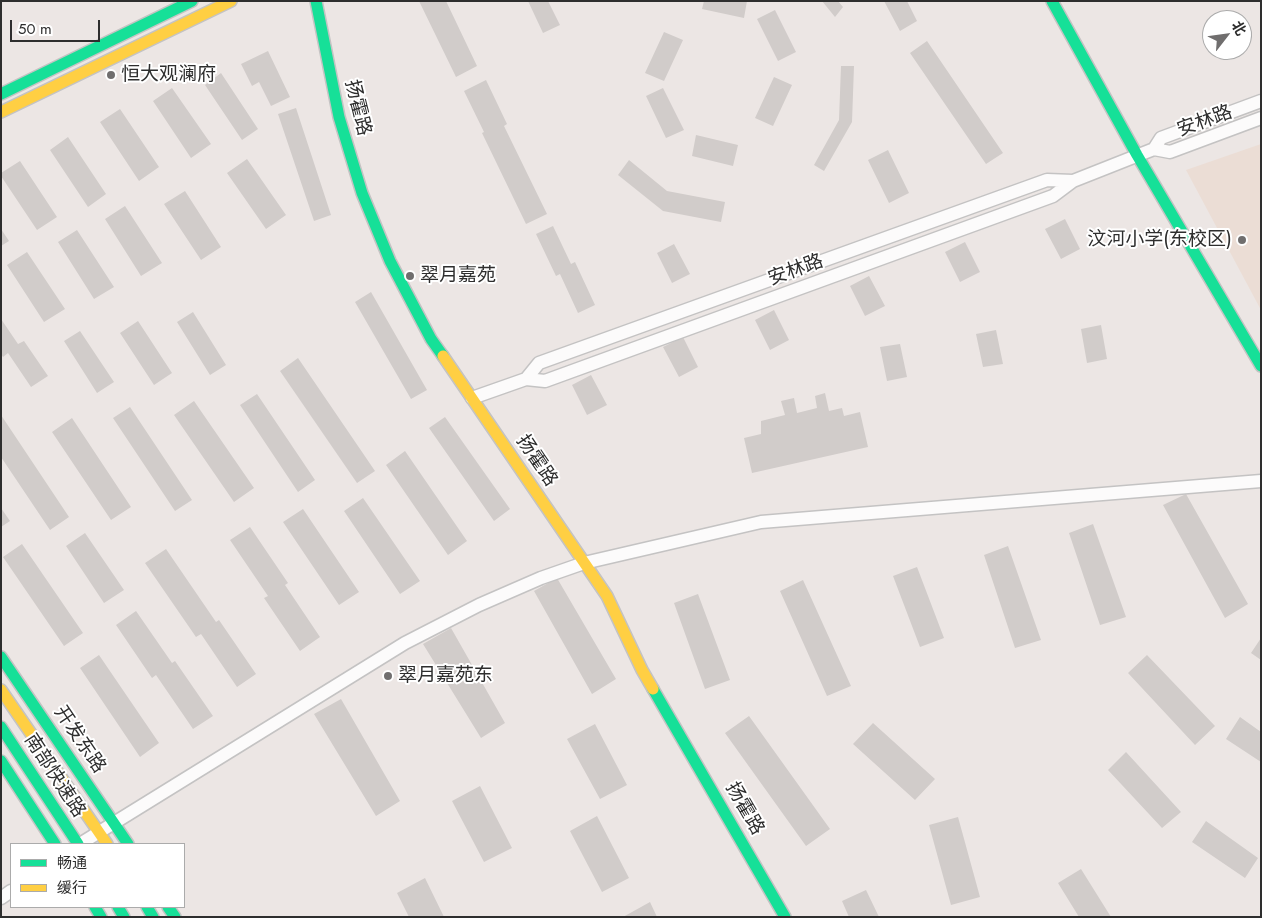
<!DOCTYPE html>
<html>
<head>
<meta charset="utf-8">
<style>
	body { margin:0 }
	#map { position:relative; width:1262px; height:918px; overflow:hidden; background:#ece6e4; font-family:Jost,"Noto Sans SC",sans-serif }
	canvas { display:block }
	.frame { position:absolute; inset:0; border:2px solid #2e2e2e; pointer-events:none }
	.legend { position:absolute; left:10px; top:843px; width:175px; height:65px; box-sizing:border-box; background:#fff; border:1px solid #ababab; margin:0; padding:6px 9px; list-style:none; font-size:15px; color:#2e2e2e }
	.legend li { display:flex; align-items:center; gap:10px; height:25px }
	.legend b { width:25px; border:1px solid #ababab }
	.north { position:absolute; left:1202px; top:10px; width:50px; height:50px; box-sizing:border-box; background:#fff; border:1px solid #ababab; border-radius:50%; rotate:60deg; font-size:14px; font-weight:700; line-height:20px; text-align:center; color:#2e2e2e }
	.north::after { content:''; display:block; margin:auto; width:18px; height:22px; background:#706e6e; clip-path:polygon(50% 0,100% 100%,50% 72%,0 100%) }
	.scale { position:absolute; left:10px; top:20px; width:90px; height:22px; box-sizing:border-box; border:2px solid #2e2e2e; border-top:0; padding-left:6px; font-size:15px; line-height:18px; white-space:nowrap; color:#2e2e2e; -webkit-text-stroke:4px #fff; paint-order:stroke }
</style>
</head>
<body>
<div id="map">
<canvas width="1262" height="918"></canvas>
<div class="frame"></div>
<ul class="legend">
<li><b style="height:6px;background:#16e098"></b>畅通</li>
<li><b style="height:6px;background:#ffcf43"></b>缓行</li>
</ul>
<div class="north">北</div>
<div class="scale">50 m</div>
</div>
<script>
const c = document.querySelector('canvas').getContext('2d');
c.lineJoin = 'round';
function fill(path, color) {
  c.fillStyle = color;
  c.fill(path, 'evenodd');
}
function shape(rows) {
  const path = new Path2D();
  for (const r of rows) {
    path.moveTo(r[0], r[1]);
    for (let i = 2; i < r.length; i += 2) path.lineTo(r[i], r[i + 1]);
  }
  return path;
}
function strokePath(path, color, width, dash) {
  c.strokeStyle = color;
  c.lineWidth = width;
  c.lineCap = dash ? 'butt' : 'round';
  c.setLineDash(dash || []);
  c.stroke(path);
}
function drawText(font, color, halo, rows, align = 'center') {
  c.font = font + ' Jost,"Noto Sans SC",sans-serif';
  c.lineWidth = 4;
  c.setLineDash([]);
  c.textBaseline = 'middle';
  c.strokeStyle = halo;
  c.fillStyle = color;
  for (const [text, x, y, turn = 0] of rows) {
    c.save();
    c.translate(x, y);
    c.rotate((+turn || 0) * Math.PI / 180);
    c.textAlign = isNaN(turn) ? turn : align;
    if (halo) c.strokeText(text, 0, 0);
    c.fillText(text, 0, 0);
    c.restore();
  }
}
fill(shape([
	[1261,144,1261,310,1186,170]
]), '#ebddd5');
fill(shape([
	[419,1,446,1,477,66,456,77],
	[528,1,548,1,560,25,543,33],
	[704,1,747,1,744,18,702,9],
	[822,1,838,1,843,7,835,17],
	[884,1,907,1,917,21,900,31],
	[775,10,796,52,778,61,757,19],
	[664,32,683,40,664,81,645,73],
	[927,41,1003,153,986,164,910,53],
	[268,51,290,97,271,106,259,82,252,86,241,64],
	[841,66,854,66,852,122,824,171,814,165,839,120],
	[221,73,258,129,242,140,205,85],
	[774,77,792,85,773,126,755,118],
	[486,80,507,124,504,126,547,214,526,224,482,133,484,132,464,91],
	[172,88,211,144,191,158,153,101],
	[663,88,684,130,666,138,646,96],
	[296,108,331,215,314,221,278,114],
	[120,109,159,167,139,181,100,122],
	[696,135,738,145,733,166,692,156],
	[68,137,106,194,88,207,50,150],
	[888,150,909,193,889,203,868,160],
	[247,159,286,215,266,229,227,173],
	[629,160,667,191,725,202,721,222,663,211,618,175],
	[20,161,57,217,37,230,1,176,1,173],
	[185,191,221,247,201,260,164,204],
	[125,206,162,263,141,276,105,219],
	[1065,219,1080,249,1061,259,1045,229],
	[553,226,571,264,575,262,595,305,578,313,560,274,556,276,536,234],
	[1,229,9,241,1,246],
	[77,230,114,287,94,299,58,242],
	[965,242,980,272,960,282,945,252],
	[674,244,690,274,672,283,657,253],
	[27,252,65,309,44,322,7,265],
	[869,276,885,306,865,316,850,286],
	[371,292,427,390,411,399,355,302],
	[774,310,789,340,770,350,755,320],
	[193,312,226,365,210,375,177,322],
	[1,319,18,344,24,341,48,376,31,387,8,353,3,357,1,354],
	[138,321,172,373,154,385,120,333],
	[1101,325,1107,359,1087,363,1081,329],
	[996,330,1003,364,983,367,976,334],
	[80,331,114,382,97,393,64,341],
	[683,337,698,367,679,377,663,347],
	[900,344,907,377,887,381,880,347],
	[298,358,375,471,357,483,280,371],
	[591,375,607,405,587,415,572,385],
	[825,393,829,411,842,408,844,416,860,412,868,447,752,473,744,438,761,434,761,421,785,415,781,401,794,398,797,413,817,408,815,396],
	[257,394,315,480,298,492,240,405],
	[194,401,254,488,234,502,174,415],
	[130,407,192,500,175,511,113,418],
	[1,415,69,517,50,530,1,457],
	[445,417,510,509,494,521,429,428],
	[72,418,131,507,111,520,52,432],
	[405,451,467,541,448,555,386,465],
	[1186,494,1248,604,1225,618,1163,505],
	[363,498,420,581,400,594,344,511],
	[1,508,10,521,1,527],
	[303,509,359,592,339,605,283,522],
	[1093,524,1126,617,1100,625,1069,533],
	[250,527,288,583,285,585,320,637,300,651,264,598,268,596,230,540],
	[85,533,124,590,104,603,66,546],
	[22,544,83,633,64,646,3,557],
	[1008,546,1041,640,1015,648,984,555],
	[166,549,216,622,219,620,256,674,237,687,201,634,196,637,145,563],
	[917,567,944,638,920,647,893,576],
	[557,578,616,679,592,694,534,591],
	[803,580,851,686,827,696,780,591],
	[698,594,730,680,705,689,674,603],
	[136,611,172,663,175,661,213,716,193,729,156,675,152,678,116,625],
	[451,628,505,723,481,738,423,644],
	[1261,638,1261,660,1251,653],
	[99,655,159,743,140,757,80,668],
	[1147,655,1215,726,1195,745,1128,673],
	[341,699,400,801,376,816,314,714],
	[749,716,830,829,806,846,725,733],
	[1240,717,1261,732,1261,762,1226,739],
	[873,723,935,779,915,800,853,744],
	[595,724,627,785,600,799,567,739],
	[1126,752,1181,812,1162,828,1108,770],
	[480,786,512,848,484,862,452,801],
	[597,816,629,878,602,892,570,831],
	[958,817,980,897,951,905,929,825],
	[1206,821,1258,858,1245,878,1192,842],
	[1081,869,1111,917,1079,917,1058,883],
	[425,878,444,917,409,917,397,893],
	[866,890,879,917,849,917,842,901],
	[650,902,657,917,623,917]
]), '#d1ccca');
const street = shape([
	[1154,149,1161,138,1261,101],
	[526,379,539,363,1047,180,1073,181],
	[472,398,526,379,545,381,1053,196,1073,181,1154,149,1170,152,1261,118],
	[80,844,405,643,479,605,541,578,584,563,761,522,1261,481],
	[1,898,11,891]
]);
const fast = shape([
	[316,1,339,117,362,193,390,261,431,339,443,356],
	[1052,1,1137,155,1261,366],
	[1,94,192,1],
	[1,657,128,844],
	[653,689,785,917],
	[1,727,78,844],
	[1,761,55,844],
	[95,907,101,917],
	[118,907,124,917],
	[147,907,153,917],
	[168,907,175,917]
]);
const slow = shape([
	[1,112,231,1],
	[443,356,607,596,642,670,653,689],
	[1,690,107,844]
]);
strokePath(street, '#c4c3c3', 15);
strokePath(fast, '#c4c3c3', 14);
strokePath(slow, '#c4c3c3', 14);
strokePath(street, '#fcfbfb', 12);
strokePath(fast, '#16e098', 11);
strokePath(slow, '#ffcf43', 11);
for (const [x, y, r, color] of [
	[111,75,5,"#706e6e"],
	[1242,240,5,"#706e6e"],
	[410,276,5,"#706e6e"],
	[388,676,5,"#706e6e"]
]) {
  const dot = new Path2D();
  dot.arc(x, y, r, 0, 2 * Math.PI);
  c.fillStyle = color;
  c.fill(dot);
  strokePath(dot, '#fff', 2);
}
drawText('19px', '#2e2e2e', '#fff', [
	["恒大观澜府",121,75],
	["汶河小学(东校区)",1232,240,"right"],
	["翠月嘉苑",420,276],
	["翠月嘉苑东",398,676]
], 'left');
drawText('19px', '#2e2e2e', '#fff', [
	["扬霍路",357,108,76],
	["安林路",1205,122,-20],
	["安林路",796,271,-20],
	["扬霍路",536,461,56],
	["开发东路",79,740,56],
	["南部快速路",54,776,57],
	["扬霍路",744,809,60]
]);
</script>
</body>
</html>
